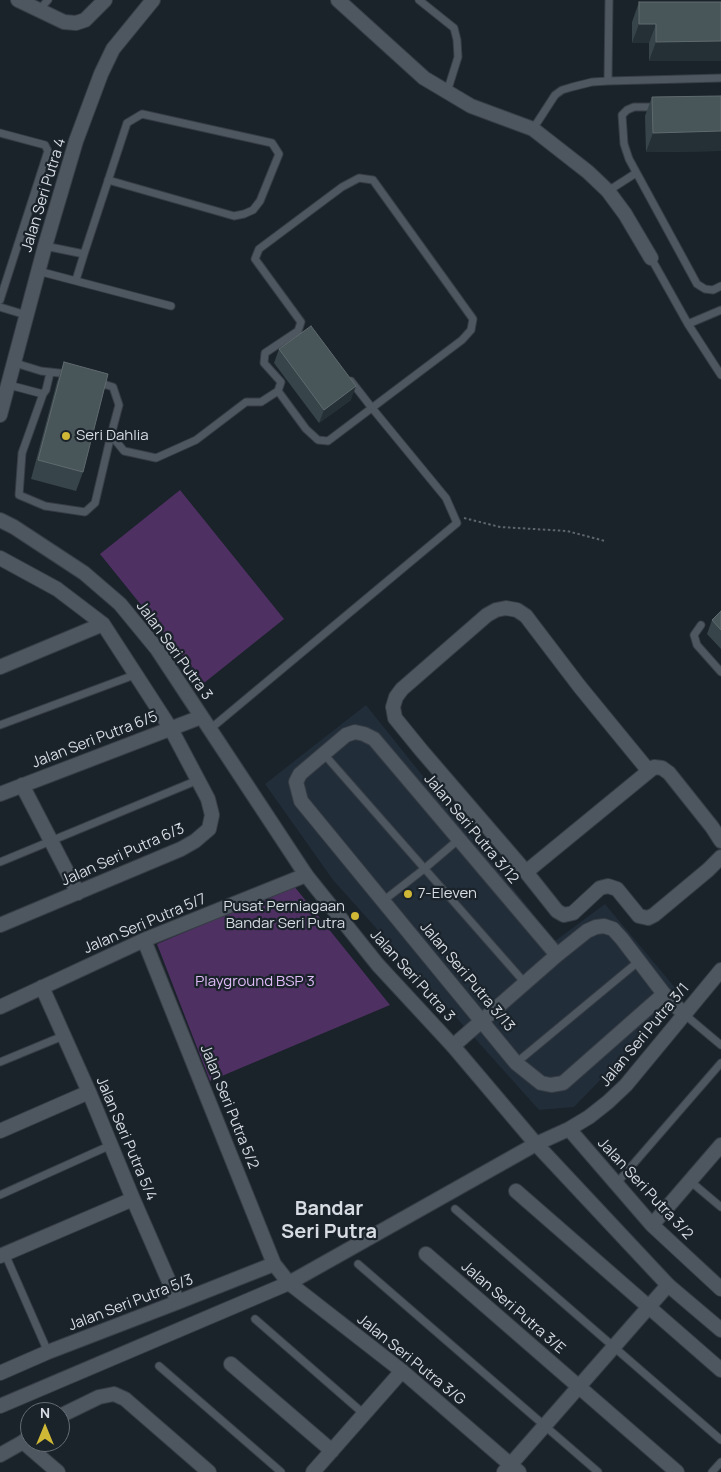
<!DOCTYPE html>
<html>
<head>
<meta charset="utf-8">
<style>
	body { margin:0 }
	#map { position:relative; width:721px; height:1472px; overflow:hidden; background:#1a222a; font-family:Manrope,sans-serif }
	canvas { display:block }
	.north { position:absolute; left:20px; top:1402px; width:50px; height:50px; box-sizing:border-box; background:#1a222a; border:1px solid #666c74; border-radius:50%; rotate:0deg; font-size:14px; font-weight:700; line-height:20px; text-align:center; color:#d7dce2 }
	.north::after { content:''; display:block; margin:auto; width:18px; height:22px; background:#d0b837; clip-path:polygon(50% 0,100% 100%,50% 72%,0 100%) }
</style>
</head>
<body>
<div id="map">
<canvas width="721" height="1472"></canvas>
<div class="north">N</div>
</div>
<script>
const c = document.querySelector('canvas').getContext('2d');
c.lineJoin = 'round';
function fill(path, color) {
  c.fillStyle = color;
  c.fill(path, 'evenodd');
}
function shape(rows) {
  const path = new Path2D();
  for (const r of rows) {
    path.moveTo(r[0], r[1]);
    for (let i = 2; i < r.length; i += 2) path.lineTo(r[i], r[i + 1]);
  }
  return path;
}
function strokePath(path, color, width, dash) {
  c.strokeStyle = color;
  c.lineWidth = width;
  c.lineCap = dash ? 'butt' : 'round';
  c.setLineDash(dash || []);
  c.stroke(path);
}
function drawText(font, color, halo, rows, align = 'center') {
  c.font = font + ' Manrope,sans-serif';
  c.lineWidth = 4.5;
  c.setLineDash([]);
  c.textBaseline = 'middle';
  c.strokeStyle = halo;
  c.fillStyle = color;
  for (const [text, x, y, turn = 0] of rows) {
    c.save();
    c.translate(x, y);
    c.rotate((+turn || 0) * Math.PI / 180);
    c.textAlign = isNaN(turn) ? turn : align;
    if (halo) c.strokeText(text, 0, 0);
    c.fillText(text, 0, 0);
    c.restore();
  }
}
fill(shape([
	[366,705,555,941,605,904,682,996,574,1107,539,1110,333,880,265,784]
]), '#212d39');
fill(shape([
	[180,490,284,619,204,683,100,554],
	[294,886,390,1005,210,1081,157,944]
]), '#4f3062');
const service = shape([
	[419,0,454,28,457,40,458,57,447,92],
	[39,10,48,0],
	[608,81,609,0],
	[656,107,634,107,627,110,622,115,624,144,629,159,697,284,705,289,713,290,721,286],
	[533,129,555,95,562,90,572,87,592,82,608,81,721,78],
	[0,133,45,145,48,151,0,300],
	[608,191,636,173],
	[45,246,84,254],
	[651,258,688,324,721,375],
	[38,271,171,306],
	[76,280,84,254,127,123,142,114,272,143,279,154,260,201,253,210,244,214,234,216,108,180],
	[0,307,26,315],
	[688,324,721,310],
	[15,363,41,371,68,374],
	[50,373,46,390,43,394,22,453,19,495,45,506,85,512,95,503,111,435],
	[97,382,113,387,119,405,111,435,124,451,156,458,196,440,246,402,261,402,278,391,281,382,264,363,265,353,298,331,301,322,255,259,259,249,342,187,359,178,373,180,473,319,471,330,462,340,328,441,318,440,306,429,278,391],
	[9,385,43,394],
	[701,625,694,635,697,645,721,672],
	[0,725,137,674],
	[209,730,457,523,446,498,372,408,351,381],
	[323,753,525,983],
	[0,862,198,780],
	[383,901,424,869,458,840],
	[684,1014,721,1045],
	[0,1062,63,1036],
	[516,1063,639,961],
	[690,1181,721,1207],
	[616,1184,721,1063],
	[0,1195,111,1145],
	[455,1209,721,1440],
	[5,1254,48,1352],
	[358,1264,598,1472],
	[255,1319,364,1414],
	[159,1366,281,1472],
	[712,1472,721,1462]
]);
const minor = shape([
	[18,0,64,22,76,23,85,20,105,0],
	[338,0,424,78,471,106,533,129,588,172,608,191,625,214,651,258],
	[0,415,45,246,76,141,101,74,113,49,153,0],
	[0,558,57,589,103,624,171,729,208,799,212,815,209,829,195,841,181,849,0,925],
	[0,667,103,624],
	[648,770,580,687,532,624,526,616,517,610,506,608,496,610,487,615,402,689,396,697,393,707,395,718,421,750,526,872,557,911,564,915,573,913,600,888,608,886,617,889,639,916,648,918,654,915,708,870,721,857],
	[22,785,78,893],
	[0,794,201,717],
	[526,872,654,767,662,768,669,773,712,827,721,841],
	[144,940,274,1264,289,1283,402,1371,519,1472],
	[557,955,374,739,364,734,355,732,346,735,300,774,296,782,301,801,516,1063,541,1083,551,1085,563,1083,664,994],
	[42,987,89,1092,133,1199,178,1302],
	[0,1007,144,940,306,875],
	[453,1046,557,955,587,931,596,927,604,926,613,929,622,939,664,994,684,1014],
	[569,1129,652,1225,721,1289],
	[0,1131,89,1092],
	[516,1191,721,1370],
	[652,1225,721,1145],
	[426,1254,677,1472],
	[0,1256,133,1199],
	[231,1364,332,1451],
	[0,1373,48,1352,178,1302,274,1264],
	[0,1406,289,1283,536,1144,569,1129,589,1117,608,1102,626,1085,721,970],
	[60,1416,99,1397,114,1394,125,1399,209,1472],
	[23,1442,58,1472],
	[0,1455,23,1442,29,1437],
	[313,1472,402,1371],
	[504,1472,668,1285]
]);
const tertiary = shape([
	[0,520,14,527,84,573,120,604,157,649,306,875,378,965,453,1046,536,1144,668,1285,721,1330]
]);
strokePath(service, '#373d45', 9);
strokePath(minor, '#373d45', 16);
strokePath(tertiary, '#373d45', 16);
strokePath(shape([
	[464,518,500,527,567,531,605,541]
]), '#5e656c', 2, [2.5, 2.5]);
strokePath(service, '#4e5760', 7);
strokePath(minor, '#4e5760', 14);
strokePath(tertiary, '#4e5760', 14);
fill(shape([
	[639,2,721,2,721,61,649,61,649,43,632,43,632,22],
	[721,96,721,151,646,152,645,116,652,97],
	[279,349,351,400,319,423,274,363],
	[64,362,83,472,76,491,31,479,57,382],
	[721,611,721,649,707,634,712,620]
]), '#374449');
fill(shape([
	[639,24,656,24,649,43,632,43],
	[721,41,721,61,649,61,656,42],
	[721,131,721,151,646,152,653,133],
	[356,386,351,400,319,423,324,410]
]), '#243035');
const building = shape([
	[639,2,721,2,721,41,656,42,656,24,639,24,639,2],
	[721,96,721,131,653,133,652,97,721,96],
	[311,326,356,386,324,410,279,349,311,326],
	[64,362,108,374,83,472,38,460,64,362],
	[721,611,721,630,712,620,721,611]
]);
fill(building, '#485559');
strokePath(building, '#5f6a6e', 1);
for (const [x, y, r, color] of [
	[66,436,5,"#d0b837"],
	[408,894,5,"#d0b837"],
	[355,916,5,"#d0b837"]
]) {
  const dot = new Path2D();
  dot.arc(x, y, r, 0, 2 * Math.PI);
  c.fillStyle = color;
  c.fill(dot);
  strokePath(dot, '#1a222a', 2);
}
drawText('15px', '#d7dce2', '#1a222a', [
	["Jalan Seri Putra 4",44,195,-73],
	["Jalan Seri Putra 3",174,651,54],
	["Jalan Seri Putra 6/5",95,740,-21],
	["Jalan Seri Putra 3/12",471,829,50],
	["Jalan Seri Putra 6/3",123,855,-24],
	["Jalan Seri Putra 5/7",145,924,-23],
	["Jalan Seri Putra 3",412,976,48],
	["Jalan Seri Putra 3/13",467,977,50],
	["Jalan Seri Putra 3/1",645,1035,-50],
	["Jalan Seri Putra 5/2",229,1107,68],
	["Jalan Seri Putra 5/4",126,1139,67],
	["Jalan Seri Putra 3/2",645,1189,47],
	["Jalan Seri Putra 5/3",131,1303,-21],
	["Jalan Seri Putra 3/E",513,1308,41],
	["Jalan Seri Putra 3/G",411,1360,39]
]);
drawText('15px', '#d7dce2', '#1a222a', [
	["Seri Dahlia",76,436],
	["7-Eleven",418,894],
	["Pusat Perniagaan",345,907,"right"],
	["Bandar Seri Putra",345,924,"right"]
], 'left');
drawText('15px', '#dfbbf7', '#1a222a', [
	["Playground BSP 3",255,982]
]);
drawText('bold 20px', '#d7dce2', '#1a222a', [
	["Bandar",329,1209],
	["Seri Putra",329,1232]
]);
</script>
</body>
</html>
